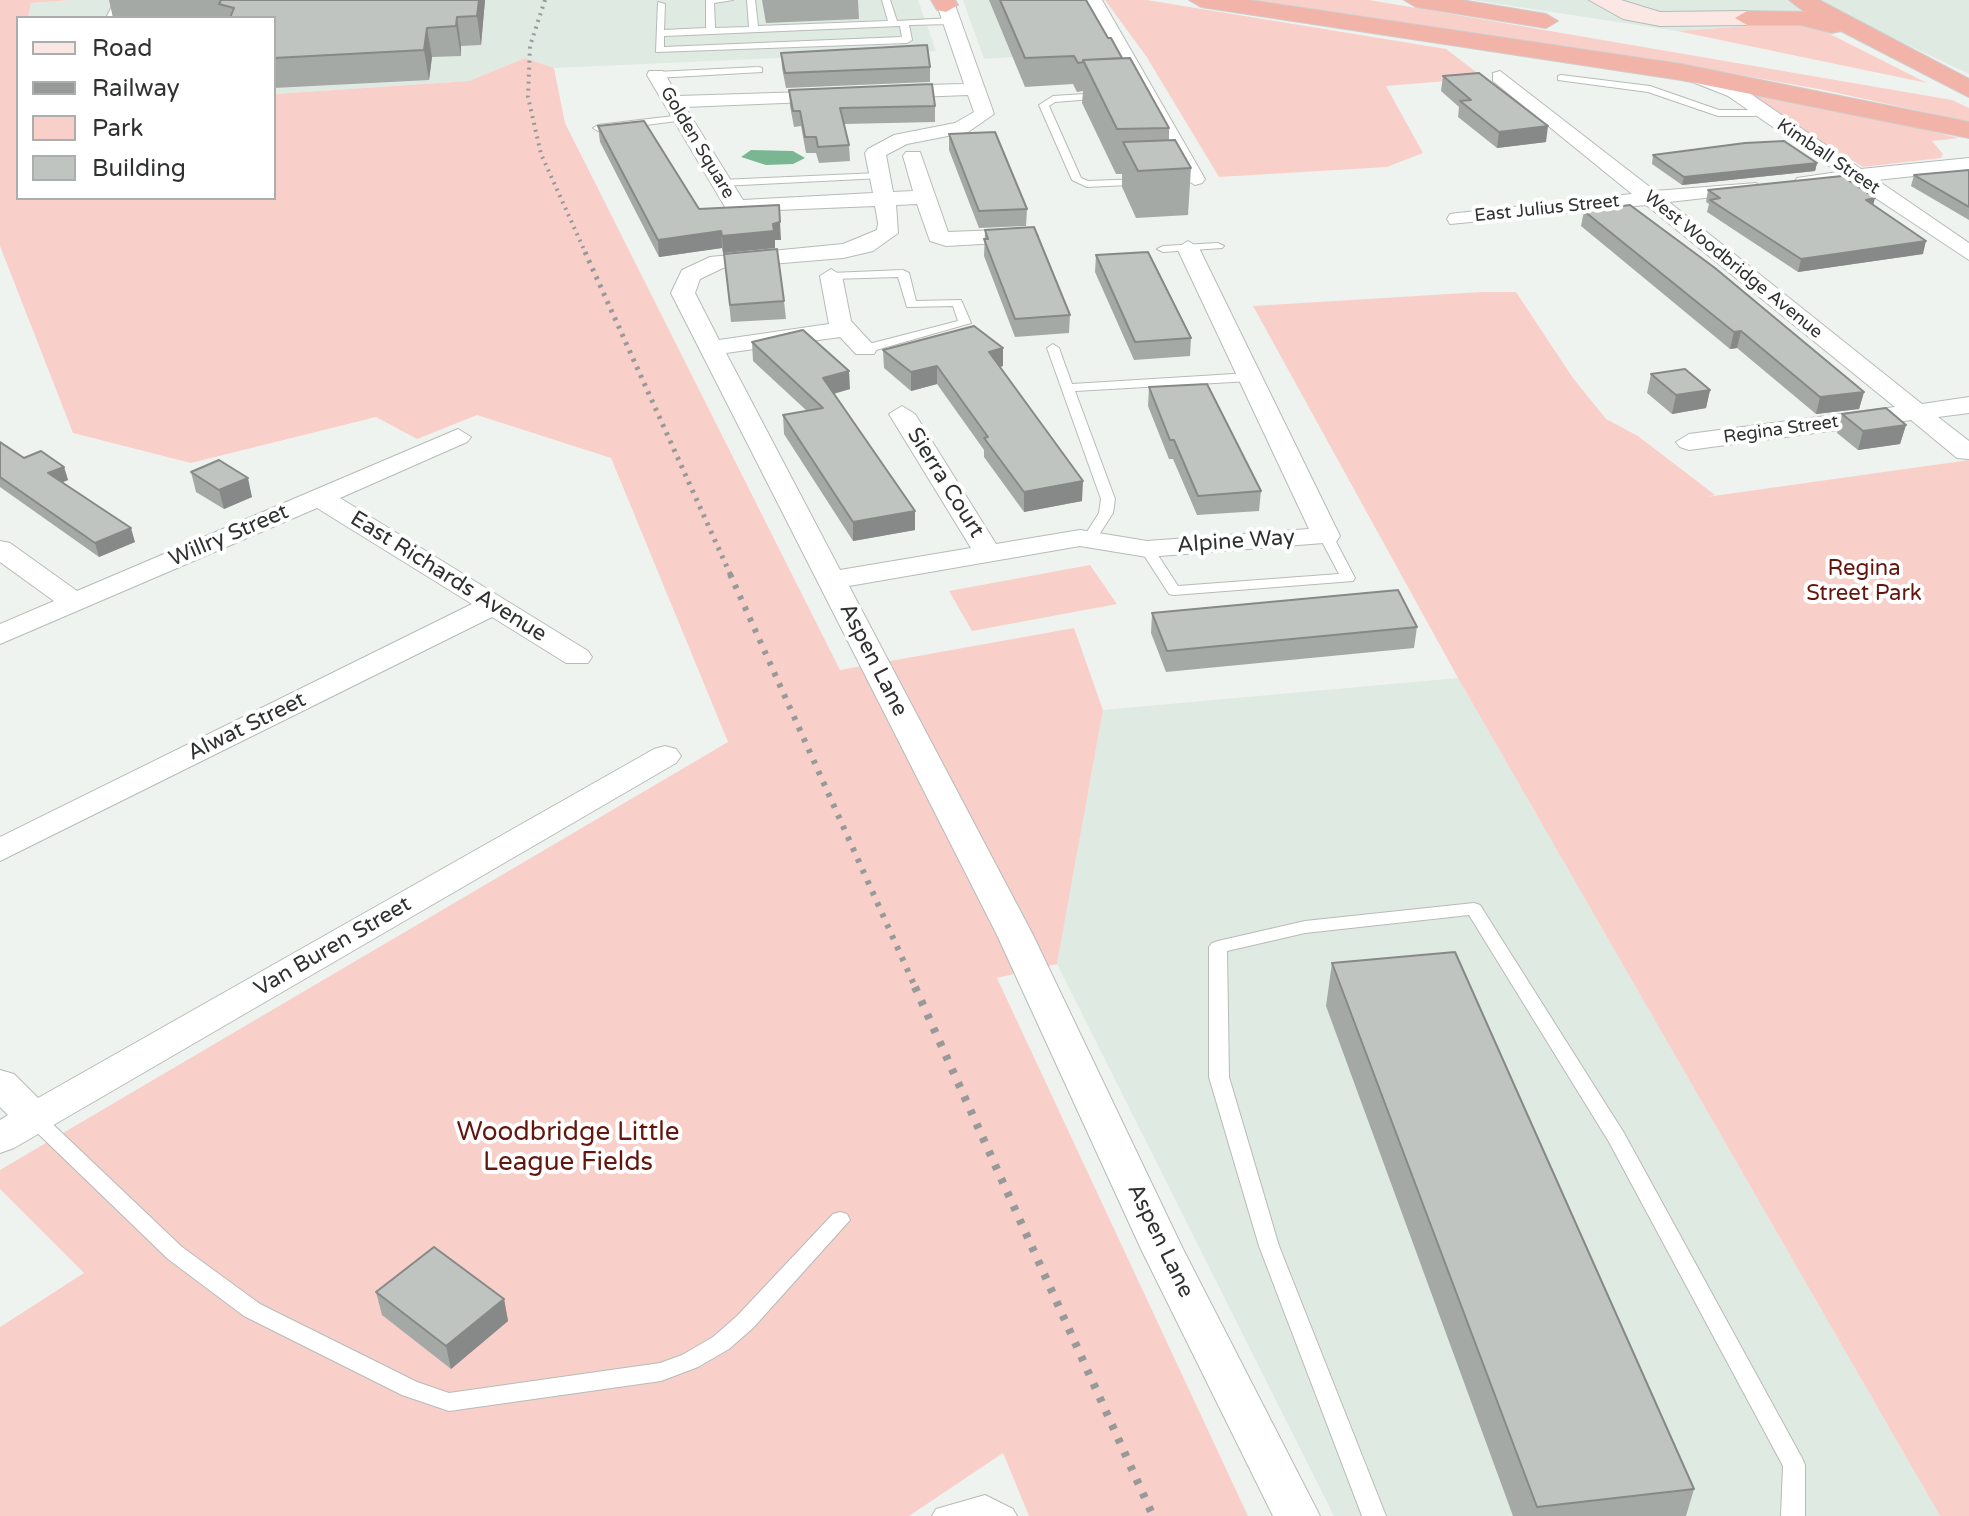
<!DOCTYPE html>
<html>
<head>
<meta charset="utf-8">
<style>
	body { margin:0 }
	#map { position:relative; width:1969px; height:1516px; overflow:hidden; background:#eff3f0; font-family:"Varela Round",sans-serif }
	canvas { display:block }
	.legend { position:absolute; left:16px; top:16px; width:260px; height:184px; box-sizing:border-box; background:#fff; border:2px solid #acadad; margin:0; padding:10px 14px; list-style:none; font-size:24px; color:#303231 }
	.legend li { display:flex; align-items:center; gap:16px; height:40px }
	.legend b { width:40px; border:2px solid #acadad }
</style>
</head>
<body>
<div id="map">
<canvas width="1969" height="1516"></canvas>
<ul class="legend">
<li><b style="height:10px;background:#fbe8e5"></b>Road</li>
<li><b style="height:10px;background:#979a98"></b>Railway</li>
<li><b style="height:22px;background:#f9d0c9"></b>Park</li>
<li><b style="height:22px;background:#bfc4c1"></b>Building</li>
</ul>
</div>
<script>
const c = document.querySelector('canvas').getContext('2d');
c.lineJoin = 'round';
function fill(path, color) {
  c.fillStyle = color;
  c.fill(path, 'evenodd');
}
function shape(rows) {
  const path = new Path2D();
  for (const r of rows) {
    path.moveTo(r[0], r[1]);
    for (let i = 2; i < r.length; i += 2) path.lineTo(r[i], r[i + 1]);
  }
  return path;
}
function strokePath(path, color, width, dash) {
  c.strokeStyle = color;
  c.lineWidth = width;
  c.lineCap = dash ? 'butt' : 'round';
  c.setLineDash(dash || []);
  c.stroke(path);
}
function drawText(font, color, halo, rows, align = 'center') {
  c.font = font + ' "Varela Round",sans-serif';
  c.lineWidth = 8;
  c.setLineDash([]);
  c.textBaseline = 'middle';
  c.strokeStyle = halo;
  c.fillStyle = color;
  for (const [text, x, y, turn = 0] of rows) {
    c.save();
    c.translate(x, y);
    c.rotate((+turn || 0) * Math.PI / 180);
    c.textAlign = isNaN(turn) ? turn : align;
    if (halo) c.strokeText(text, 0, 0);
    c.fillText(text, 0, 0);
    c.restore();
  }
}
fill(shape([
	[72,0,918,0,936,51,554,68,525,58,469,81,274,94,274,18,28,18,31,3],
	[963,0,1083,0,1109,51,984,59],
	[1473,0,1969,0,1969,74,1874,29,1791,23,1677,31],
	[1458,678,1940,1516,1334,1516,1057,964,1103,710]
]), '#deeae2');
fill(shape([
	[0,0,72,0,31,3,28,18,18,18,18,198,274,198,274,94,469,81,525,58,554,68,565,123,840,670,1074,628,1103,710,1057,964,997,978,1248,1516,1029,1516,1003,1453,909,1516,0,1516,0,1327,84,1273,0,1189,0,1170,728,742,611,458,477,415,417,439,376,417,191,463,73,433,0,246],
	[1105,0,1147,0,1446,49,1484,78,1386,86,1423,153,1387,167,1219,177,1146,56],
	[1244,0,1369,0,1393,4,1952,100,1969,108,1969,122,1824,90,1646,58],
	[1791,23,1810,24,1927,83,1677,31],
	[1752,94,1914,127,1959,138,1932,141,1943,154,1941,158,1863,167,1785,120],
	[1481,292,1516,292,1573,378,1606,419,1638,436,1715,495,1706,497,1969,460,1969,1516,1940,1516,1458,678,1253,306],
	[1090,565,1117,604,972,631,949,591]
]), '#f9d0c9');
fill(shape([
	[751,150,793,151,805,158,793,164,766,165,741,157]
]), '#7ab692');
const lane = shape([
	[115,0,123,0,114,18,106,18,115,0],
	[706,0,733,0,714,3,715,28,749,27,747,0,755,0,758,26,888,21,882,0,890,0,897,21,951,18,955,21,951,24,909,25,912,40,907,43,656,52,658,2,665,4,664,30,706,28,706,0],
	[900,26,902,37,664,47,664,36,900,26],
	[759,67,762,68,762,72,656,78,651,75,656,72,759,67],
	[1561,75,1650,86,1719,110,1764,110,1769,113,1764,116,1718,116,1648,92,1558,80,1558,76,1561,75],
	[1101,93,1104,94,1104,98,1055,102,1049,106,1081,178,1088,181,1143,179,1148,182,1147,184,1087,187,1072,180,1039,105,1053,96,1101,93],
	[682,115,685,116,685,120,598,131,593,128,598,125,682,115],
	[878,173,882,174,882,178,721,186,716,183,721,180,878,173],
	[1218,243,1224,246,1222,248,1163,252,1157,249,1163,246,1218,243],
	[903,270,909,273,916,301,961,300,971,323,869,352,861,352,861,346,958,321,953,306,907,307,898,277,831,279,825,276,831,273,903,270],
	[1053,344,1059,348,1072,384,1250,373,1256,377,1250,381,1075,391,1115,499,1113,513,1095,541,1090,542,1083,538,1099,513,1101,499,1047,348,1053,344],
	[1326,532,1333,536,1355,578,1353,581,1174,595,1169,594,1140,549,1142,546,1152,546,1178,586,1339,574,1319,536,1326,532],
	[1474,903,1480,905,1624,1133,1802,1458,1805,1465,1805,1516,1781,1516,1783,1466,1609,1142,1469,915,1305,933,1227,951,1229,1077,1279,1246,1386,1516,1362,1516,1259,1246,1209,1077,1209,947,1212,943,1218,941,1305,921,1474,903],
	[34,1111,41,1113,182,1247,260,1304,417,1382,449,1393,660,1363,682,1355,713,1337,737,1316,833,1214,840,1212,847,1214,850,1220,753,1328,729,1349,698,1367,661,1381,449,1411,402,1395,244,1316,168,1259,27,1123,24,1118,27,1113,34,1111],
	[985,1495,1013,1509,1017,1516,932,1516,936,1509,985,1495]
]);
const street = shape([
	[1084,0,1102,0,1205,179,1202,183,1195,185,1185,179,1084,0],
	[940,1,952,1,955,5,994,114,968,132,907,144,886,155,893,192,913,191,903,156,906,152,920,152,948,232,1027,229,1035,231,1038,236,1035,241,946,246,930,241,917,204,896,205,898,233,873,251,843,258,723,268,700,279,695,293,719,340,829,324,820,276,831,269,842,276,851,321,877,349,874,354,856,354,840,337,726,353,840,570,971,548,889,414,902,406,915,414,996,544,1080,530,1147,541,1309,529,1177,248,1188,241,1199,248,1340,536,1336,542,1147,557,1080,546,849,586,1033,935,1183,1249,1320,1516,1273,1516,1141,1249,997,935,671,293,682,270,710,257,843,244,877,230,878,223,875,206,728,212,647,75,649,71,663,71,678,96,839,91,842,95,832,101,685,107,743,200,873,193,865,153,868,149,894,135,955,123,974,112,968,95,890,98,880,92,890,86,964,84,937,5,940,1],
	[1692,69,1742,88,1861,169,1969,158,1969,170,1877,180,1969,243,1969,260,1853,183,1797,186,1794,182,1797,178,1838,172,1728,96,1685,79,1683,75,1692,69],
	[1500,71,1655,191,1756,183,1760,187,1749,193,1669,202,1922,404,1969,397,1969,413,1938,417,1969,441,1969,459,1957,458,1911,420,1689,450,1680,447,1676,442,1689,434,1895,407,1646,205,1450,224,1447,219,1450,214,1458,213,1632,194,1493,81,1493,73,1500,71],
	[458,429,471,437,467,442,340,498,588,651,592,657,588,663,566,663,492,617,0,861,0,837,472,604,317,508,0,644,0,624,54,601,0,562,0,541,10,543,77,591,458,429],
	[665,746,676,749,681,756,676,763,14,1148,0,1153,0,1120,8,1115,0,1107,0,1070,14,1074,38,1098,654,749,665,746]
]);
const secondary = shape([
	[1589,0,1621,0,1660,12,1747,11,1759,18,1747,25,1660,26,1623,19,1589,0]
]);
const highway = shape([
	[931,0,955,0,958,5,946,12,937,10,931,0],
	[1189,0,1249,0,1681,64,1969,122,1969,138,1681,80,1201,7,1189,0],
	[1404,0,1461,0,1546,14,1558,21,1546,28,1416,7,1404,0],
	[1789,0,1819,0,1969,79,1969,97,1841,31,1832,33,1801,25,1747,25,1735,18,1747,11,1805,12,1789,0]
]);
strokePath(lane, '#b7bbb8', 2);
strokePath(street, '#b7bbb8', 2);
strokePath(secondary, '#b7bbb8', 2);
strokePath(highway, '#cdcece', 2);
fill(lane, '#fff');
fill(street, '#fff');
fill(secondary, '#fbe8e5');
fill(highway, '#f2b4a8');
strokePath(shape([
	[545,0,530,46,528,97,541,154,586,254]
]), '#979a98', 4, [2, 5]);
strokePath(shape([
	[585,252,731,576]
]), '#979a98', 5, [3, 6]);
strokePath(shape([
	[730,574,916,989]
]), '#979a98', 6, [4, 8]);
strokePath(shape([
	[915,987,1153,1516]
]), '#979a98', 8, [5, 10]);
fill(shape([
	[109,0,485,0,481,45,461,46,461,56,432,57,429,80,274,88,274,18,113,18],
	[762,0,858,0,859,19,766,23],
	[989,0,1086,0,1108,38,1169,128,1169,140,1191,168,1188,215,1136,218,1122,187,1122,174,1116,174,1082,103,1083,91,1077,92,1073,84,1025,87],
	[781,53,930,67,930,82,786,88,782,68],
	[1443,76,1546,142,1497,148,1458,117,1459,107,1441,91],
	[789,90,935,106,935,122,844,124,849,145,850,161,819,163,816,153,806,153,801,126,794,127,790,106],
	[598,126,699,209,781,240,775,240,775,248,723,253,722,248,659,257,600,142],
	[949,134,1027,209,1026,226,979,228,949,150],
	[1653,155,1817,163,1815,171,1682,185,1652,164],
	[1969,170,1969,220,1911,186,1914,175],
	[1708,190,1874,205,1923,254,1798,272,1707,212,1709,204,1706,202],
	[1584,211,1864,392,1859,409,1816,414,1737,348,1730,349,1581,226],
	[985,230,1070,315,1069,333,1015,337,984,256],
	[724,254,784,301,786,319,731,322],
	[1096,255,1191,338,1190,356,1134,360,1095,272],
	[752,342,850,389,834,394,915,511,915,530,853,541,784,434,783,415,807,411,753,361],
	[1003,348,1003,366,1000,367,1082,501,1024,512,984,457,984,450,937,384,911,391,884,368,883,350],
	[1651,374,1710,390,1706,408,1672,414,1647,393],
	[1149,387,1261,491,1259,511,1197,515,1173,459,1169,459,1148,406],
	[1842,414,1906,425,1900,444,1858,450,1837,433],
	[0,442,24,458,64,467,68,480,62,482,135,542,99,557,0,487],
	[191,472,252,497,224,509,196,492],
	[1152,613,1417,627,1414,648,1166,672,1151,633],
	[1332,963,1694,1489,1686,1516,1513,1516,1326,1006],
	[376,1292,504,1299,508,1321,451,1369,382,1315]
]), '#a4a9a6');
fill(shape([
	[479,0,485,0,481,45,477,16],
	[457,17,461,46,461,56,456,26],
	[427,28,432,57,429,80,424,50],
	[1548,126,1546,142,1497,148,1499,132],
	[1817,163,1815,171,1682,185,1684,177],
	[1875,198,1872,210,1866,200],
	[780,222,781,240,775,240,775,248,723,253,722,236],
	[721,231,722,248,659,257,658,240],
	[1926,241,1923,254,1798,272,1801,259],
	[1741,331,1737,348,1730,349,1734,332],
	[1003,348,1003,366,989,370,989,352],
	[937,366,937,384,911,391,911,372],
	[849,371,850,389,824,396,823,378],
	[1710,390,1706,408,1672,414,1676,395],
	[1864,392,1859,409,1816,414,1820,397],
	[1906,425,1900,444,1858,450,1863,431],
	[64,467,68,480,52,487,48,473],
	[248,478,252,497,224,509,219,490],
	[1083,481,1082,501,1024,512,1024,492],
	[915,511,915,530,853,541,853,522],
	[131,528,135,542,99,557,95,543],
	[504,1299,508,1321,451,1369,446,1346]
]), '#868987');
const building = shape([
	[221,0,479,0,477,16,457,17,456,26,427,28,424,50,274,58,274,18,230,18,234,8,219,4,221,0],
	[1000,0,1086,0,1108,38,1111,38,1122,58,1083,60,1084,62,1078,63,1074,56,1025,58,1000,0],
	[927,45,930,67,785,73,781,53,927,45],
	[1130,58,1169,128,1117,129,1083,60,1130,58],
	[1479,73,1548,126,1499,132,1460,101,1471,100,1443,76,1479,73],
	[932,84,935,106,840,108,849,145,818,147,816,137,805,137,800,111,793,111,789,90,932,84],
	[644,121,699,209,779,205,780,222,773,224,774,231,722,236,721,231,658,240,598,126,644,121],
	[995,132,1027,209,979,211,949,134,995,132],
	[1175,140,1191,168,1138,171,1123,142,1175,140],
	[1784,141,1817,163,1684,177,1653,155,1745,143,1784,141],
	[1969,170,1969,207,1914,175,1969,170],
	[1842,176,1875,198,1866,200,1926,241,1801,259,1710,200,1720,198,1708,190,1842,176],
	[1630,205,1715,268,1864,392,1820,397,1741,331,1734,332,1584,211,1630,205],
	[1034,227,1070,315,1015,319,984,239,988,239,985,230,1034,227],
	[777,249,784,301,730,305,724,254,777,249],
	[1148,252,1191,338,1135,342,1096,255,1148,252],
	[974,326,1003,348,989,352,1083,481,1024,492,984,438,988,437,937,366,911,372,883,350,974,326],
	[803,330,849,371,823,378,915,511,853,522,783,415,823,408,752,342,803,330],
	[1685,369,1710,390,1676,395,1651,374,1685,369],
	[1207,384,1261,491,1198,496,1174,440,1170,440,1149,387,1207,384],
	[1886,408,1906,425,1863,431,1842,414,1886,408],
	[0,442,24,458,41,451,64,467,48,473,131,528,95,543,0,477,0,442],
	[219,460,248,478,219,490,191,472,219,460],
	[1398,590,1417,627,1167,651,1152,613,1398,590],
	[1455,952,1694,1489,1537,1507,1332,963,1455,952],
	[434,1247,504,1299,446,1346,376,1292,434,1247]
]);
fill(building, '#bfc4c1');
strokePath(building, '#868987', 2);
drawText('18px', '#303231', '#fff', [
	["Golden Square",697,143,59],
	["Kimball Street",1828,157,34],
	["East Julius Street",1547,209,-6],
	["West Woodbridge Avenue",1733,265,39],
	["Regina Street",1781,430,-8]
]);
drawText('22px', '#303231', '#fff', [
	["Sierra Court",945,483,58],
	["Willry Street",229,536,-23],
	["Alpine Way",1236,542,-4],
	["East Richards Avenue",448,577,32],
	["Aspen Lane",873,660,63],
	["Alwat Street",247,727,-26],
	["Van Buren Street",333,947,-30],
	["Aspen Lane",1160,1241,64]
]);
drawText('22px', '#63160d', '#fff', [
	["Regina",1864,569],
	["Street Park",1864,594]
]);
drawText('26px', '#63160d', '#fff', [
	["Woodbridge Little",568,1133],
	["League Fields",568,1163]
]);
</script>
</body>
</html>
